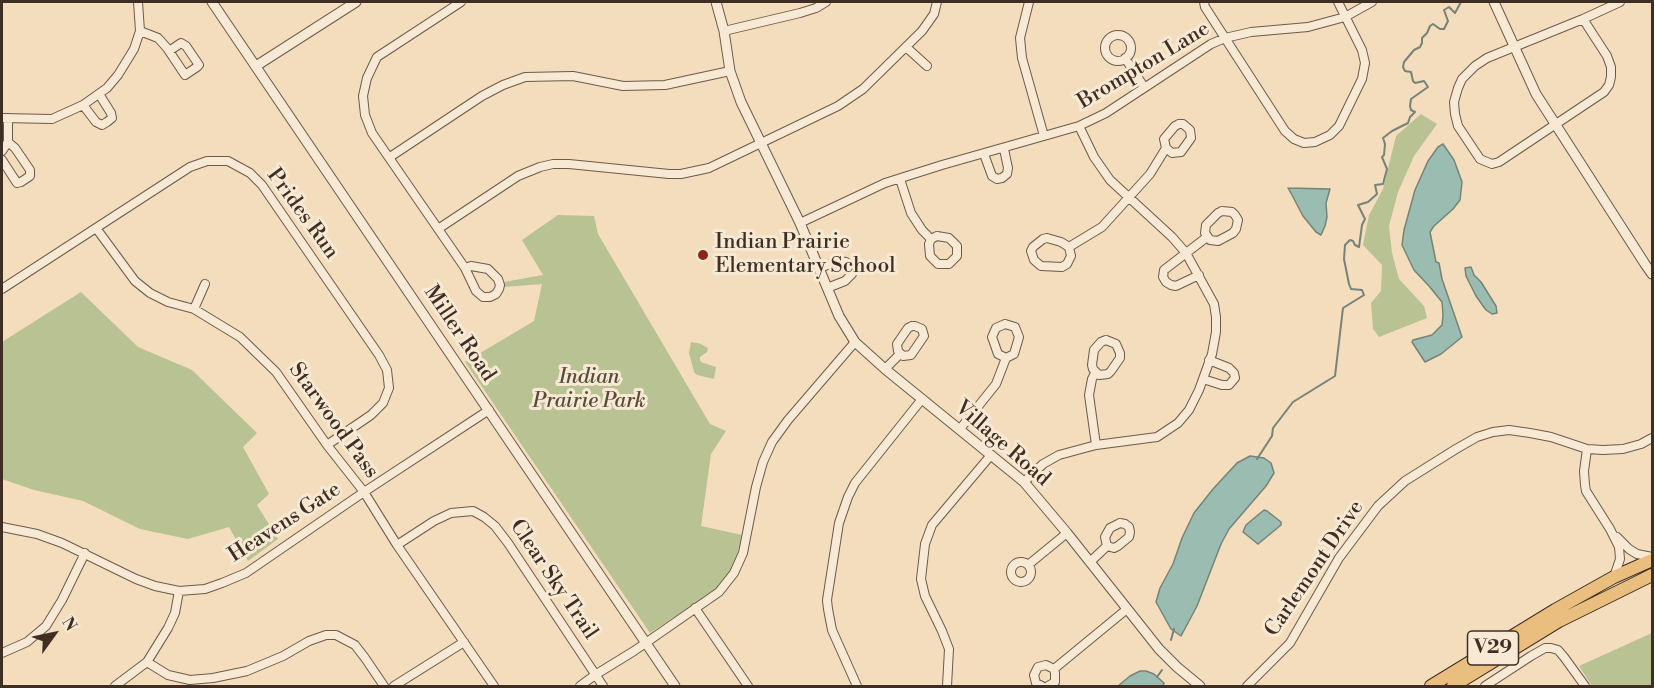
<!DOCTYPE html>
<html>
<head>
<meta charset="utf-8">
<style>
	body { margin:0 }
	#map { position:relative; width:1654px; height:688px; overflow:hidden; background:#f3ddbd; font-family:"Libre Bodoni",serif }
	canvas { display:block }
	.frame { position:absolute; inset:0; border:3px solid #3f2e23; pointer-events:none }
	.north { position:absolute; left:24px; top:604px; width:60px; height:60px; -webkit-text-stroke:4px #f7e9d4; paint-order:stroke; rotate:57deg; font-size:16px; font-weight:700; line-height:24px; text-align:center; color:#3f2e23 }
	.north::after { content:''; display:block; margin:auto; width:21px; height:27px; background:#3f2e23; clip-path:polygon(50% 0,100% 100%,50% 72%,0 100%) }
</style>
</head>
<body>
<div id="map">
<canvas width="1654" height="688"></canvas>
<div class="frame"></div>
<div class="north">N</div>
</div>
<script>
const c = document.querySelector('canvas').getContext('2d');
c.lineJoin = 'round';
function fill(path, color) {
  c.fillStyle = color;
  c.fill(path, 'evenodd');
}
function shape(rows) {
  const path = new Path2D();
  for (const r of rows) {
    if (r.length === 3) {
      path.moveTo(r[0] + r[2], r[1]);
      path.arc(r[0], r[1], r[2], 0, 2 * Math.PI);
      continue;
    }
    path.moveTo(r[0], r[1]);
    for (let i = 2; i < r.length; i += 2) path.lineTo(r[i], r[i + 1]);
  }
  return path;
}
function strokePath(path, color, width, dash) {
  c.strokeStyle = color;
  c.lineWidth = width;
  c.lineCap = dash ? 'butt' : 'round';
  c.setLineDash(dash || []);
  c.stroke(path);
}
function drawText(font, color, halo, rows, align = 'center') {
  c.font = font + ' "Libre Bodoni",serif';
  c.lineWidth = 6;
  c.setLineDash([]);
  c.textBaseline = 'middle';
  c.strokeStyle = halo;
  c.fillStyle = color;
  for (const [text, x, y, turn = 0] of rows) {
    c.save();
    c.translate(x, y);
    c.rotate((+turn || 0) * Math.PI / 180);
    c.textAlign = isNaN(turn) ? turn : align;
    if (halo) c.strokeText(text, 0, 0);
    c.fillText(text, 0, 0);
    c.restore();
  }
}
fill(shape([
	[1421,114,1437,124,1414,156,1398,192,1389,226,1392,253,1399,279,1424,306,1427,318,1379,337,1373,329,1371,303,1381,291,1382,265,1363,245,1369,215,1383,189,1396,136],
	[558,215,594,216,598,234,710,424,726,431,711,454,701,526,742,535,737,555,729,573,718,588,650,633,465,362,534,321,542,284,504,287,504,282,543,275,522,240],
	[81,292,138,347,192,370,257,433,243,447,269,494,257,505,278,539,248,561,229,527,188,539,140,529,83,501,34,490,2,479,2,342],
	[691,342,701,344,708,348,707,352,700,357,700,360,701,362,716,367,714,379,697,375,694,372,689,353],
	[1652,633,1652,686,1592,686,1579,666]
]), '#b9c293');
const water = shape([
	[1443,144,1454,160,1462,182,1460,200,1453,209,1434,226,1430,232,1436,262,1439,263,1442,279,1462,337,1441,354,1425,362,1412,342,1413,340,1432,335,1442,325,1443,315,1442,302,1429,286,1414,270,1402,245,1404,230,1415,190,1428,161,1438,147,1443,144],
	[1288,188,1330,189,1326,203,1327,217,1325,226,1321,235,1316,232,1303,216,1292,195,1288,188],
	[1471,267,1474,275,1481,282,1496,306,1497,313,1492,314,1486,310,1476,296,1466,276,1465,268,1471,267],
	[1250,456,1264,458,1271,463,1274,473,1266,486,1229,529,1221,544,1197,606,1181,636,1171,629,1156,602,1160,588,1173,564,1182,538,1194,513,1213,489,1237,463,1250,456],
	[1264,510,1267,511,1281,522,1281,525,1258,544,1243,532,1246,525,1264,510],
	[1140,671,1146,671,1154,674,1164,683,1163,686,1118,686,1130,676,1140,671]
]);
fill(water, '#9bbcb0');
strokePath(water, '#768378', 1.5);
strokePath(shape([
	[1257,459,1272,436,1273,428,1293,402,1335,376,1343,308,1364,295,1362,290,1351,289,1349,284,1344,259,1345,245,1350,240,1353,241,1355,245,1359,247,1362,225,1365,219,1358,205,1368,202,1377,194,1375,185,1383,184,1387,169,1382,157,1384,155,1385,144,1383,138,1392,131,1408,123,1410,117,1415,112,1411,110,1410,106,1411,99,1428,87,1424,81,1415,83,1413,81,1411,72,1405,71,1403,67,1404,62,1414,50,1420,47,1422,43,1422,38,1427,33,1430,26,1433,24,1440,29,1444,29,1448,21,1444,10,1449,7,1455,13,1461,2],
	[1171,640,1174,629],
	[1157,677,1162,670]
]), '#768378', 2);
const minor = shape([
	[461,2,377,57,367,78,363,96,365,115,372,133,465,268,476,291,483,297,490,297,496,294,499,289,500,285,498,279,488,269,471,266,465,268],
	[1029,2,1020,38,1022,58,1044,136],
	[1204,2,1205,7,1285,131,1294,139,1304,143,1315,142,1330,135,1339,126,1362,79,1365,63,1362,50,1338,2],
	[1583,19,1607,56,1611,67,1611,77,1609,85,1604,92,1499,162,1492,164,1480,159,1458,126,1455,114,1454,102,1458,88,1462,79,1475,66,1487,58,1583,19,1620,2],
	[140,31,158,38,167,48,185,75,197,67,199,65,186,46,181,43,169,51],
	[724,31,800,13,816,8,826,2],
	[1118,48,13],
	[906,47,927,66],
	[1125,58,1144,87],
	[83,105,96,122,102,125,107,122,112,118,111,113,99,94],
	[2,118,52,119,83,105,107,88,118,75,134,49,140,31,138,2],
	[1179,124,1183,124,1190,130,1191,138,1181,152,1172,153,1166,148,1164,139,1175,126,1179,124],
	[2,151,8,142,8,118],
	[984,154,992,176,997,179,1002,178,1007,174,1008,168,1004,149],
	[390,157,482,96,503,85,525,77,573,76,623,86,665,85,730,71],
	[2,160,17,183,21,182,30,176,30,170,15,148,8,142],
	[900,179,911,213,922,230,931,239],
	[1222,211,1232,212,1235,215,1238,220,1236,229,1233,233,1218,241,1210,240,1205,233,1206,225,1218,213,1222,211],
	[800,223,885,183,942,165,1079,126,1106,113,1211,44,1225,38,1251,32,1308,27,1345,17,1372,2],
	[96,228,135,281,150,293,168,302,194,309,240,337,276,372,327,445,364,492,397,545,494,686],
	[438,229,518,176,540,167,553,164,569,164,669,174,681,174,709,168,838,106,863,89,922,31,934,14,937,2],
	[937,236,949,238,957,246,957,256,949,264,938,264,930,256,929,244,931,239,937,236],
	[1047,238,1061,242,1069,247,1071,256,1067,264,1062,267,1041,266,1034,260,1031,251,1033,247,1043,239,1047,238],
	[1069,247,1102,227,1150,174,1166,148],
	[819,268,839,261,846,262,852,271,852,274,845,281,827,288],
	[1199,275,1176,286,1171,285,1166,282,1163,277,1164,270,1207,237],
	[2,289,190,167,207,161,228,161,250,173,262,185,379,355,387,370,389,388,383,403,371,415,327,445],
	[194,309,205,284],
	[1005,324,1015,327,1019,337,1014,354,1006,358,998,354,992,337,996,328,1005,324],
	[912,326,915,326,922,329,924,336,911,355,903,356,898,351,897,344,908,328,912,326],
	[1106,340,1116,344,1120,353,1120,358,1111,371,1108,374,1099,375,1093,369,1092,365,1094,350,1101,342,1106,340],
	[885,369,900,354],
	[1095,373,1092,379,1089,395,1096,445],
	[1203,379,1222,385,1229,385,1235,378,1234,373,1229,368,1209,360],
	[960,429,996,384,1006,358],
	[1587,449,1584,471,1585,485,1586,491,1610,529,1619,547,1620,559,1614,577],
	[1024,482,1043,464,1059,455,1096,445,1157,437,1178,423,1189,410,1199,390,1212,354,1216,332,1216,317,1214,304,1186,253,1172,237,1110,180,1094,157,1079,126],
	[1120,523,1125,524,1129,527,1130,532,1129,537,1118,546,1114,548,1107,546,1105,537,1110,528,1120,523],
	[2,527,37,534,62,543,136,579,155,586,179,591,205,589,222,583,246,573,364,492,489,410],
	[1617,537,1629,549,1637,554,1652,557],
	[397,545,434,521,451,513,473,511,484,517,495,526,508,543,603,686],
	[1021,572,10],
	[1090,562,1107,546],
	[1028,565,1067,533],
	[695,608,748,686],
	[2,653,27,642,46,626,62,600,85,553],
	[147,662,168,675,190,680,213,678,247,671,283,656,309,641,326,635,336,635,355,645,365,658,384,686],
	[1054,669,1127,609],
	[115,686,147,662,168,628,175,613,179,591],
	[394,686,464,642],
	[580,686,595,675,634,651,719,592,734,573,743,553,756,487,763,462,772,442,788,420,855,342],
	[857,686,832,630,828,609,827,600,839,523,848,497,855,483,922,399],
	[947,686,949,649,942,631,925,596,921,579,925,544,932,525,991,455],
	[1042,686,1036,683,1034,675,1038,667,1046,665,1054,669,1055,673,1055,682,1048,686],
	[1247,686,1290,643,1339,558,1378,506,1405,481,1456,449,1477,437,1493,432,1509,430,1530,433,1551,437,1587,449,1603,450,1623,449,1641,444,1652,438],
	[1485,686,1531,656,1545,648,1551,648,1558,650,1564,657,1585,686]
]);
const tertiary = shape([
	[212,2,675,686],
	[716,2,724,31,730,71,741,102,800,223,839,316,855,342,885,369,1024,482,1067,533,1159,649,1177,667,1200,686],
	[1494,2,1536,94,1645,264,1652,274],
	[256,66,356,2]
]);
const primary = shape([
	[1431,686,1555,610,1614,577,1652,560],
	[1453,686,1559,621,1652,575]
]);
strokePath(minor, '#6c5a4a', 10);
strokePath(tertiary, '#6c5a4a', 11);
strokePath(primary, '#3f2e23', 14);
strokePath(minor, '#f7e9d4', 8);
strokePath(tertiary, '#f7e9d4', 9);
strokePath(primary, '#eabe7e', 12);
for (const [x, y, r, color] of [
	[703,255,6,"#8f2418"]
]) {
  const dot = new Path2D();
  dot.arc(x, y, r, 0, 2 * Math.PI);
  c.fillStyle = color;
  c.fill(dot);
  strokePath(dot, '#f7e9d4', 2);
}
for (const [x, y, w] of [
	[1493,648,51]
]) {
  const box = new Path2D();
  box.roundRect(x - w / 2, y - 17, w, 34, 4.5);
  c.fillStyle = '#f7e9d4';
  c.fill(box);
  strokePath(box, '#3f2e23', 1.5);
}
drawText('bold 20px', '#3f2e23', null, [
	["V29",1493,648]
]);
drawText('21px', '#3f2e23', '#f7e9d4', [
	["Brompton Lane",1144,66,-31],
	["Prides Run",302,214,54],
	["Miller Road",459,334,56],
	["Starwood Pass",333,421,54],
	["Village Road",1002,444,41],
	["Heavens Gate",285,523,-33],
	["Carlemont Drive",1315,569,-56],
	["Clear Sky Trail",553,580,56]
]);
drawText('21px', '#3f2e23', '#f7e9d4', [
	["Indian Prairie",715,243],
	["Elementary School",715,267]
], 'left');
drawText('italic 21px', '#574c39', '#f7e9d4', [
	["Indian",589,378],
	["Prairie Park",589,402]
]);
</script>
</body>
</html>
